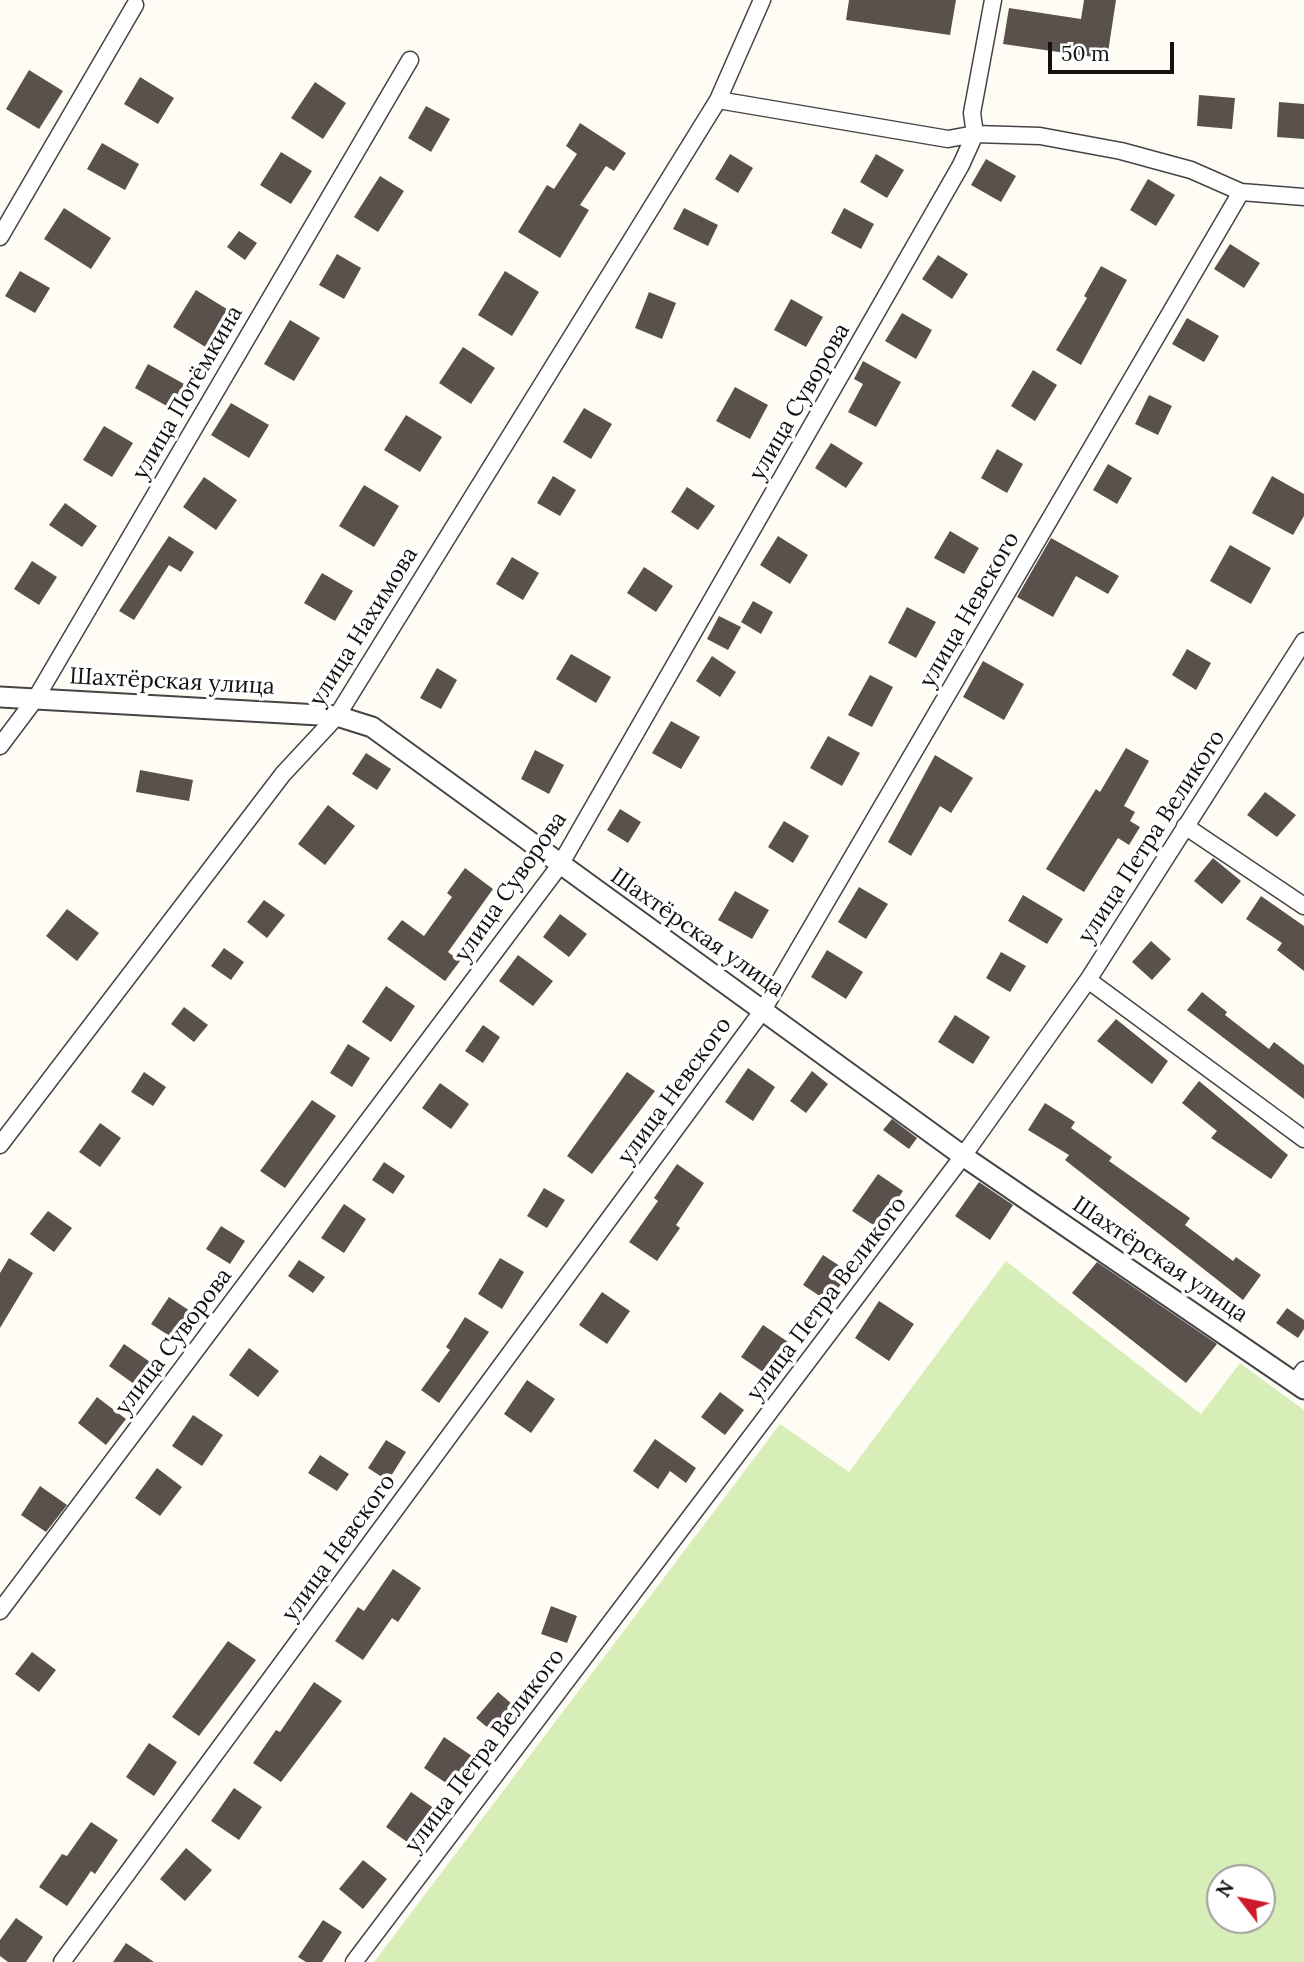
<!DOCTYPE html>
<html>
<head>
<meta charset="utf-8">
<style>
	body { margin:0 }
	#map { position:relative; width:1304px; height:1962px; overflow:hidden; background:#fffcf5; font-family:Lora,serif }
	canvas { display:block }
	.north { position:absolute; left:1206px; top:1864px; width:70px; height:70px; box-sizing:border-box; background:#fff; border:2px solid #a0a0a0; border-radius:50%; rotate:302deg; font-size:19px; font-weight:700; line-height:28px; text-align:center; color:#111 }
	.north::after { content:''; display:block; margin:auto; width:24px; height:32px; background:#cf1a2c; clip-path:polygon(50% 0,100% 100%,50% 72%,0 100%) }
	.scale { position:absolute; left:1048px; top:42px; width:126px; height:32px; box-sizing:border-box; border:4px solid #111; border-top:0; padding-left:9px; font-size:21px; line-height:24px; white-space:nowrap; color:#111; -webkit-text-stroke:5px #fff; paint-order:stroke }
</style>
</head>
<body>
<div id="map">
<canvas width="1304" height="1962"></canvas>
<div class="north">N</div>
<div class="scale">50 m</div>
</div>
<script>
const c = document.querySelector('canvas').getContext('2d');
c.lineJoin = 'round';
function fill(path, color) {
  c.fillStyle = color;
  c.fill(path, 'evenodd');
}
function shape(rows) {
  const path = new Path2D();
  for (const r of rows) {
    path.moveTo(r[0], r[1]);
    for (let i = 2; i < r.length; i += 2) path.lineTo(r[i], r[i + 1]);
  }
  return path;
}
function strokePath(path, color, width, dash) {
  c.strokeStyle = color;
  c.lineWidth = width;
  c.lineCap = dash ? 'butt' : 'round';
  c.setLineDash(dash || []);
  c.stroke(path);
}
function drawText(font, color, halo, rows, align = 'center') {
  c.font = font + ' Lora,serif';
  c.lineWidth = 7;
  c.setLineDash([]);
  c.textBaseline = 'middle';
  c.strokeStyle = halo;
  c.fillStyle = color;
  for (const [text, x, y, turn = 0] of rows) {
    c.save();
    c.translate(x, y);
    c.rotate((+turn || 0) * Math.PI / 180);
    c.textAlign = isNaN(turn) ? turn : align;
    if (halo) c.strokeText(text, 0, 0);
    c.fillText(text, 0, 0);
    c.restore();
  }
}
fill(shape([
	[1006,1261,1201,1414,1240,1363,1304,1410,1304,1962,374,1962,780,1424,849,1472],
	[1220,1878,1262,1878,1262,1920,1220,1920]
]), '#d7eeb9');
fill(shape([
	[849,0,956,0,950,35,846,20],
	[1084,0,1116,0,1107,59,1003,44,1009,8,1081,19],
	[29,70,63,91,39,129,6,109],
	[140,77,174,98,158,124,124,104],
	[315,82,346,103,323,139,291,118],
	[1199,95,1235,98,1232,129,1197,126],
	[1279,102,1304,104,1304,139,1277,137],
	[426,106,450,119,431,152,408,138],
	[580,123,626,153,614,171,606,166,580,205,589,210,560,258,518,232,547,185,554,189,577,154,566,146],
	[102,143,139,164,125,190,87,169],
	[281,152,312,171,291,204,260,185],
	[730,154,753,168,738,193,715,179],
	[876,154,904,170,887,198,860,182],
	[986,159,1016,176,1001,202,971,185],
	[380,176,404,191,378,232,354,217],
	[1148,179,1175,195,1156,226,1130,210],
	[64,208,111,238,91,269,44,239],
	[684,208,718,225,708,246,673,229],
	[844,208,874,224,861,249,831,233],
	[239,231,257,243,245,260,227,247],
	[1230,244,1260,263,1244,288,1214,269],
	[337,254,361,268,344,299,319,285],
	[938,255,968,274,952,299,922,279],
	[1101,266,1127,280,1081,365,1056,350,1087,298,1084,296],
	[20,271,50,288,35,313,5,296],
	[505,271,539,292,512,336,478,315],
	[196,290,230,311,207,348,173,327],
	[649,292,676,303,662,339,635,328],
	[791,299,823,317,806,347,774,330],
	[902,313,932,330,916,359,885,341],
	[1187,318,1219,336,1204,362,1172,344],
	[290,320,320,338,294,381,264,364],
	[463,347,495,368,471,404,439,383],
	[863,361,901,382,876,427,848,412,863,384,854,379],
	[148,364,186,385,172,409,135,388],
	[1033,370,1057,385,1035,421,1011,406],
	[735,387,768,405,750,439,716,421],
	[1149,395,1172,406,1158,435,1135,424],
	[231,403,269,425,249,458,211,435],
	[584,408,612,424,591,459,563,442],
	[406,415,442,437,420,472,384,450],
	[104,426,133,443,112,477,83,460],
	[831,443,863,463,846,488,815,468],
	[997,449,1023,464,1007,493,981,478],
	[1108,464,1132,478,1117,504,1093,490],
	[553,476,576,490,560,516,537,503],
	[1272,476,1304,494,1304,516,1293,535,1252,513],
	[204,477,237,500,216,530,183,507],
	[364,485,399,506,374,547,339,526],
	[687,487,715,506,698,530,671,512],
	[65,503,97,526,82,547,49,525],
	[950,531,979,548,964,574,934,558],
	[169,536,194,552,181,572,169,565,134,620,119,611],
	[778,536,808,555,790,584,760,565],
	[1051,538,1119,576,1108,594,1076,576,1053,617,1017,597],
	[1230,545,1271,568,1251,604,1210,581],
	[512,557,539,573,523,600,496,584],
	[32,561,57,577,39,605,14,589],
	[644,567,673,586,656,612,627,593],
	[322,573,353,591,335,621,304,603],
	[753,601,773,612,761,634,741,622],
	[907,607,936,622,916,658,888,643],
	[719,616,741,627,728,650,707,639],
	[1187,649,1211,663,1196,690,1172,675],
	[571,654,611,677,596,703,556,679],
	[712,656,736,672,720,697,696,681],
	[983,661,1024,684,1004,720,963,697],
	[437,668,457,680,441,709,420,698],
	[870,675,893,687,872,727,848,715],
	[671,721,700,737,681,769,652,753],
	[828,736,860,753,842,786,810,768],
	[1126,748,1149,761,1124,806,1135,812,1130,821,1140,827,1129,845,1118,838,1084,892,1046,869,1096,789,1100,792],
	[535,750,564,765,549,794,521,779],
	[366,753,391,769,377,790,352,774],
	[935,755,973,778,951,813,940,806,911,856,888,842],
	[140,770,193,780,189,801,136,792],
	[1265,792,1296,815,1277,837,1247,815],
	[328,805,355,826,325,865,298,844],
	[620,809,641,822,628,843,607,830],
	[784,821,809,836,793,863,768,847],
	[1213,858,1241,881,1222,904,1194,881],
	[465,868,493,889,448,952,460,961,445,981,387,939,402,920,424,936,452,897,447,893],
	[859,887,888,904,866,939,838,922],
	[735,891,769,910,752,939,718,920],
	[1023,895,1063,919,1047,944,1008,921],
	[1261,896,1304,926,1304,971,1277,950,1282,943,1246,919],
	[264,900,285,915,267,938,247,922],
	[67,909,99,933,77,961,46,936],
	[560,914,587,934,569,957,543,937],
	[1151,941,1171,959,1152,980,1132,962],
	[224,948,244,962,231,980,211,966],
	[827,950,863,972,846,999,811,977],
	[1001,952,1026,966,1010,992,986,978],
	[518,955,553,981,533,1006,499,981],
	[386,986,415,1006,391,1042,362,1022],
	[1202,992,1227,1012,1225,1015,1269,1049,1274,1042,1304,1065,1304,1099,1187,1010],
	[184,1007,208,1025,194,1042,171,1024],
	[955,1015,990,1037,973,1064,938,1042],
	[1116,1019,1168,1061,1152,1084,1097,1041],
	[483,1025,500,1037,483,1063,465,1051],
	[348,1044,370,1058,352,1087,330,1073],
	[748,1068,775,1087,753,1121,725,1102],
	[812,1071,828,1084,806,1113,790,1101],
	[144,1072,166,1087,153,1106,131,1092],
	[627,1072,655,1091,592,1174,567,1156],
	[1199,1081,1288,1155,1271,1179,1211,1138,1217,1131,1182,1103],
	[440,1083,469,1104,451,1129,422,1108],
	[312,1100,336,1116,285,1188,260,1171],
	[1045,1103,1075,1122,1071,1128,1112,1157,1109,1161,1190,1218,1185,1225,1233,1261,1236,1257,1261,1275,1243,1300,1065,1160,1069,1155,1028,1130],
	[892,1119,917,1138,909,1149,883,1130],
	[100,1123,121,1138,100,1167,79,1152],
	[384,1162,405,1176,393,1194,372,1180],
	[677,1164,704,1183,676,1225,680,1228,657,1261,629,1242,658,1201,654,1198],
	[878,1174,903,1191,878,1228,852,1211],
	[979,1182,1013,1205,990,1240,955,1216],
	[544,1188,565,1200,547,1228,527,1216],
	[344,1204,366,1219,344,1253,321,1238],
	[48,1211,72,1228,54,1252,30,1234],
	[221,1226,245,1241,230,1264,206,1249],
	[823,1255,849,1272,829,1302,803,1285],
	[9,1258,33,1273,0,1328,0,1273],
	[500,1258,524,1272,502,1309,478,1294],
	[299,1260,325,1277,313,1293,288,1276],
	[1097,1262,1217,1344,1186,1383,1072,1293],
	[602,1292,630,1311,607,1344,579,1325],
	[169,1297,193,1313,176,1340,151,1324],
	[879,1301,914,1324,889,1361,855,1338],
	[1287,1308,1304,1320,1304,1329,1298,1338,1276,1323],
	[465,1317,489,1332,439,1403,421,1390,450,1350,446,1347],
	[763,1325,794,1346,772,1378,741,1357],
	[124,1344,156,1366,141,1389,109,1366],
	[249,1348,279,1371,258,1397,229,1375],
	[527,1380,555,1399,531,1433,504,1414],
	[720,1392,744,1410,725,1435,701,1417],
	[97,1397,126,1419,106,1445,78,1423],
	[193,1415,223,1435,202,1466,172,1446],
	[655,1439,696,1468,686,1483,670,1471,658,1489,633,1471],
	[386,1440,406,1452,388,1481,368,1468],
	[320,1455,349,1474,337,1491,308,1473],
	[157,1468,182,1487,160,1516,135,1498],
	[40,1486,67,1505,46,1532,21,1515],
	[393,1569,421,1588,398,1622,392,1618,363,1660,335,1641,358,1607,364,1611],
	[551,1606,577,1616,567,1643,541,1634],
	[228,1641,256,1660,199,1736,172,1717],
	[32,1652,56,1670,39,1692,15,1674],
	[314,1682,342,1701,281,1782,253,1763,276,1730,280,1732],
	[498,1692,519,1710,498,1736,476,1718],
	[444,1737,472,1756,452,1787,424,1768],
	[149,1743,177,1762,154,1796,126,1777],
	[234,1788,262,1807,239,1840,211,1821],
	[411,1792,435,1809,410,1844,386,1827],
	[91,1822,118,1840,95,1874,91,1871,67,1906,39,1887,62,1854,67,1856],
	[186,1848,212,1870,185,1901,160,1879],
	[363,1860,387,1879,363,1909,339,1889],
	[16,1918,43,1937,26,1962,8,1962,0,1956,0,1940],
	[323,1920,342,1932,322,1962,306,1962,298,1957],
	[126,1943,154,1962,113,1962]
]), '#5b514c');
const minor = shape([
	[718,100,948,139,975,134,1040,136,1121,151,1191,170,1241,192,1304,197],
	[0,237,135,5],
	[0,746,36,698,410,60],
	[1185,826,1304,906],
	[1088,980,1304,1139],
	[0,1145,283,774,337,716,718,100,762,0],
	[1295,1382,1304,1370],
	[0,1611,560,865,961,165,975,134,972,113,993,0],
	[62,1962,763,1010,1241,192],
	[354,1962,963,1156,1088,980,1304,641]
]);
const tertiary = shape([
	[0,697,337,716,372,727,963,1156,1304,1389]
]);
strokePath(minor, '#444', 19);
strokePath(tertiary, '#444', 23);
strokePath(minor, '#fff', 16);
strokePath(tertiary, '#fff', 19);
drawText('23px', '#111', '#fff', [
	["улица Потёмкина",188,393,-60],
	["улица Суворова",800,402,-60],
	["улица Невского",970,610,-60],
	["улица Нахимова",364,627,-58],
	["Шахтёрская улица",172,682,3],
	["улица Петра Великого",1152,837,-57],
	["улица Суворова",511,887,-55],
	["Шахтёрская улица",697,933,35],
	["улица Невского",675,1091,-54],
	["Шахтёрская улица",1160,1260,34],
	["улица Петра Великого",827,1299,-53],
	["улица Суворова",174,1342,-53],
	["улица Невского",339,1548,-54],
	["улица Петра Великого",485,1751,-53]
]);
</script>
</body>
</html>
